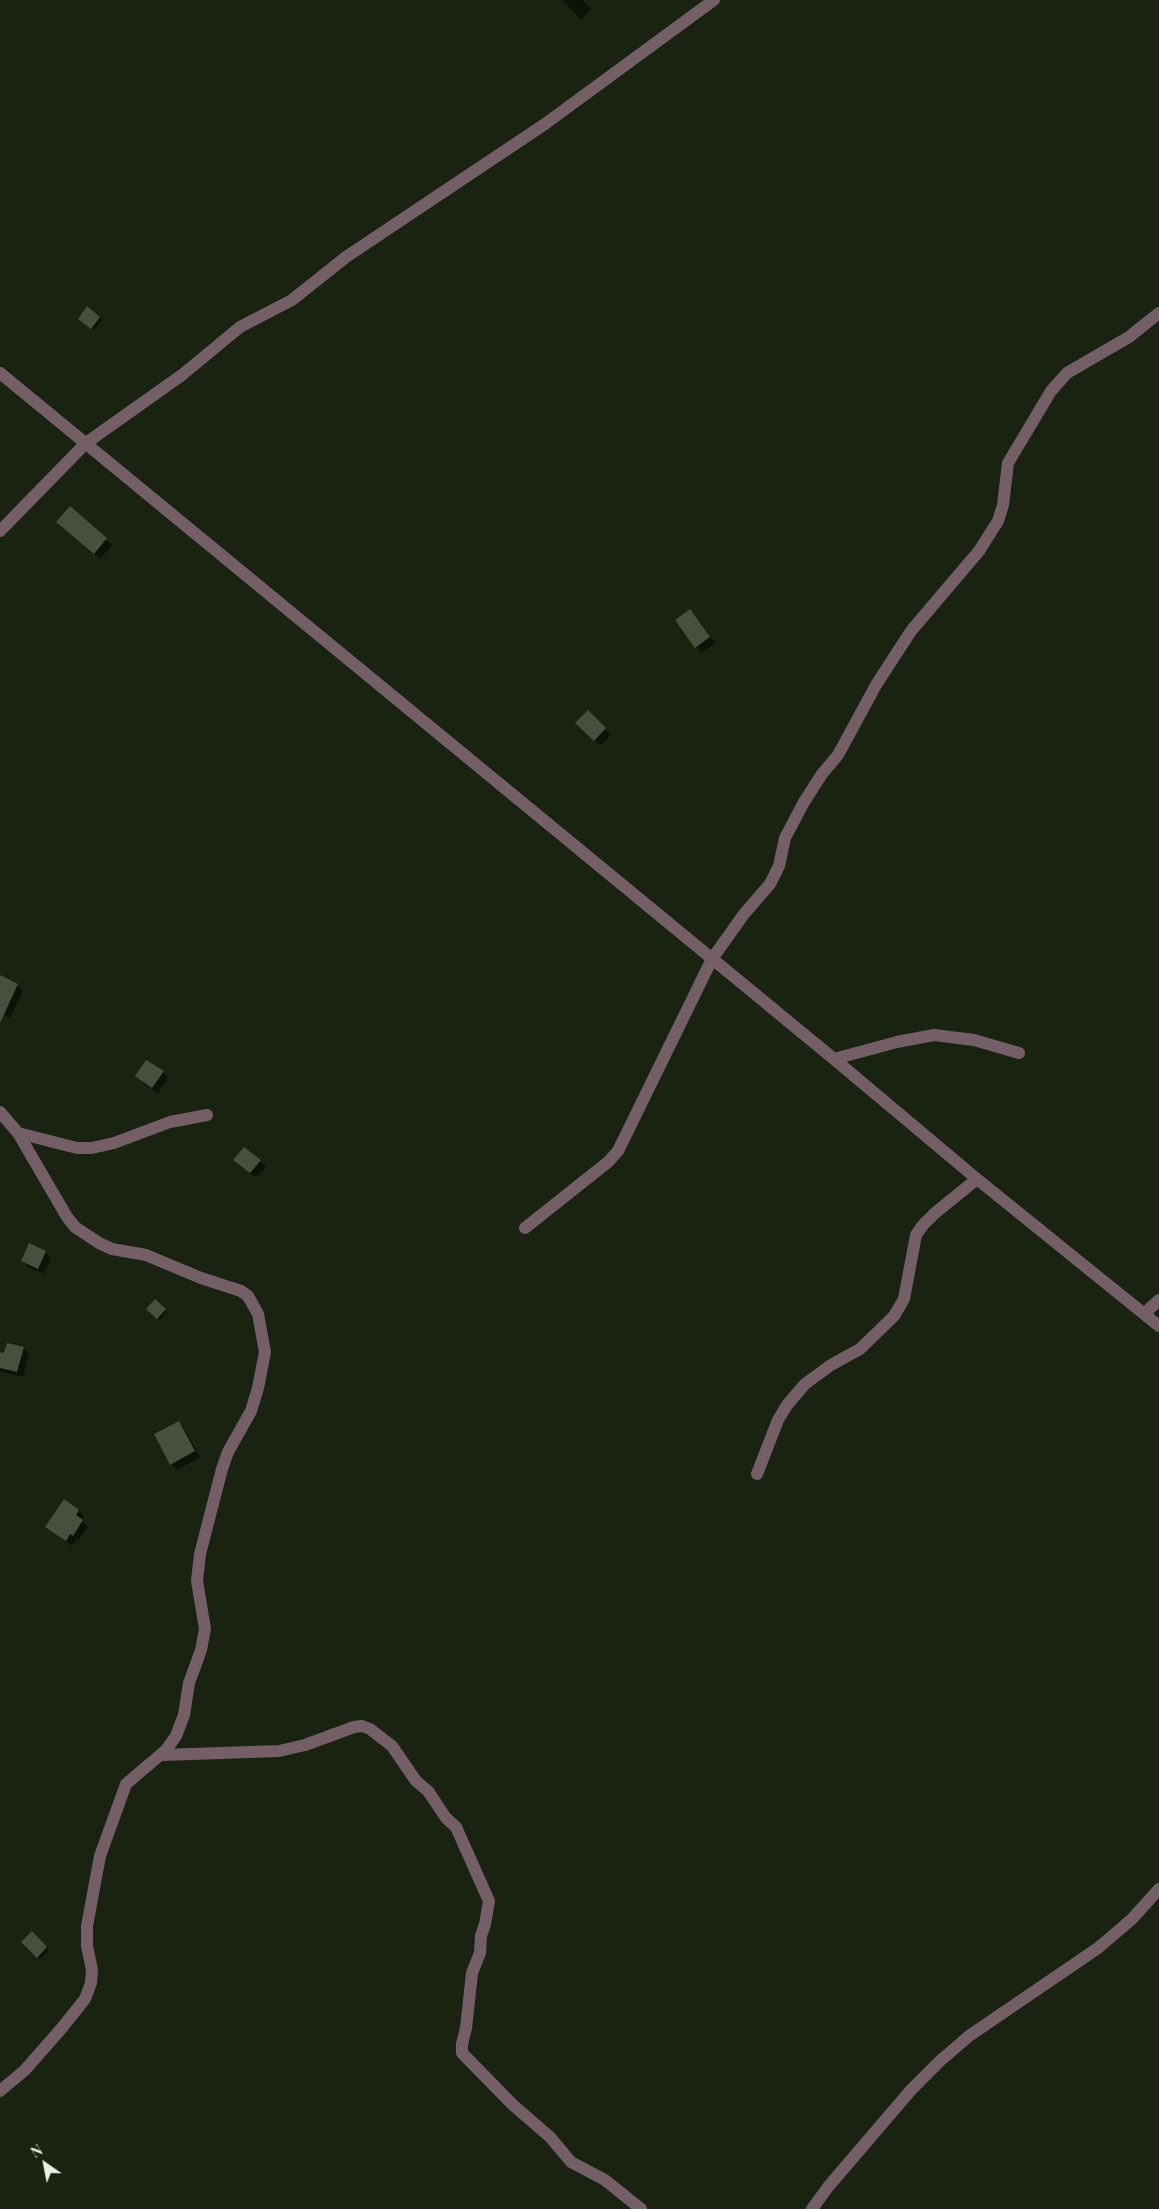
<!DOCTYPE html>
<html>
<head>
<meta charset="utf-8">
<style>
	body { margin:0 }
	#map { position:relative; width:1159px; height:2209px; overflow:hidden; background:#1a2212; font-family:"Playfair Display",serif }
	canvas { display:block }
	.north { position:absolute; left:20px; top:2139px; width:50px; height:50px; -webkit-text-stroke:4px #1a2212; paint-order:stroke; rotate:327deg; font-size:14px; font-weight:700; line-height:20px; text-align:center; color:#e9efe4 }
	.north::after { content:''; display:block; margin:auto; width:18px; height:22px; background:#e9efe4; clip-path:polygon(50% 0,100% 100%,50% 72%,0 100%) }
</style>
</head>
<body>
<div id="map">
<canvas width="1159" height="2209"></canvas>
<div class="north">N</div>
</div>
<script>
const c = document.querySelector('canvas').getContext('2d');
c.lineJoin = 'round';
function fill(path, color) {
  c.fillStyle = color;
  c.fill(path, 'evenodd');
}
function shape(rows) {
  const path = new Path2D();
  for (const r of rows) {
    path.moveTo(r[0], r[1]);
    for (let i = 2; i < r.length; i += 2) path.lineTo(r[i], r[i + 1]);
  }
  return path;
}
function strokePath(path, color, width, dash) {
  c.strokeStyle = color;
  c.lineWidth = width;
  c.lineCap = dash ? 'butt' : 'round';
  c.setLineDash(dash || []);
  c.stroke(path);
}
fill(shape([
	[562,0,583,0,591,9,581,20],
	[87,308,102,320,94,330,82,321],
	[70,507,112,545,100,559,63,527],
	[690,610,715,643,702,653,696,647],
	[588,712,611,735,600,746,577,723],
	[0,977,17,985,23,991,10,1018,0,1013],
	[163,1072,168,1078,158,1093,136,1076],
	[260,1161,266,1167,256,1178,241,1165],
	[46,1252,51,1258,44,1274,28,1267,23,1261],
	[155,1301,167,1312,160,1320,148,1309],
	[23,1348,29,1354,23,1377,0,1371,0,1353,5,1355],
	[178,1422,184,1428,200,1457,177,1470,171,1464],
	[79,1510,84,1516,82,1520,88,1527,79,1540,77,1539,72,1546,47,1527],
	[32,1933,49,1950,40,1959,23,1942]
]), '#0007');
fill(shape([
	[87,306,100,317,91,329,78,319],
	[70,506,107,538,94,554,56,522],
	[690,609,710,637,695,648,675,620],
	[588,710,606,728,594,741,575,723],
	[0,975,18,984,0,1023],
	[146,1060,164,1071,152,1088,135,1076],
	[244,1147,261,1160,250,1173,233,1160],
	[29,1243,46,1251,38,1269,21,1261],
	[155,1299,166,1309,157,1319,146,1309],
	[7,1343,24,1347,17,1372,0,1368,0,1352,4,1353],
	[179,1421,195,1451,170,1465,154,1434],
	[64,1499,79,1510,76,1515,83,1520,73,1536,70,1534,66,1541,45,1527],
	[32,1931,47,1947,37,1958,21,1942]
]), '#47503f');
strokePath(shape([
	[0,373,834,1059,977,1179,1159,1326],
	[0,531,86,443,182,375,240,327,292,300,346,257,545,124,714,0],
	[834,1059,897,1042,934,1035,974,1040,1019,1053],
	[0,1112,18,1133,67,1217,75,1227,99,1243,112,1249,146,1255,201,1278,241,1291,248,1296,258,1314,265,1352,258,1388,251,1411,228,1452,222,1469,200,1554,197,1581,205,1629,201,1650,189,1683,184,1715,176,1736,166,1750,126,1784,100,1856,87,1926,87,1946,92,1970,91,1983,85,1999,61,2029,25,2070,0,2091],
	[18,1133,77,1148,92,1148,114,1143,170,1122,207,1115],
	[525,1228,608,1162,618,1151,712,959,744,914,770,884,779,866,785,838,804,802,822,774,838,755,876,685,911,631,979,551,998,521,1003,505,1008,463,1051,391,1067,373,1129,337,1159,313],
	[1144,1314,1159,1300],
	[757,1474,778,1420,787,1405,805,1384,831,1365,860,1349,894,1316,904,1299,916,1235,923,1225,935,1213,977,1179],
	[162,1755,279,1751,305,1745,354,1727,362,1726,370,1729,392,1746,416,1781,428,1791,446,1818,456,1827,489,1901,485,1924,481,1936,480,1953,472,1973,466,2028,462,2044,462,2053,513,2105,550,2137,571,2162,605,2180,641,2209],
	[812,2209,828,2187,911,2090,940,2061,969,2036,1098,1948,1132,1919,1159,1889]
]), '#745f66', 12);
</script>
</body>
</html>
